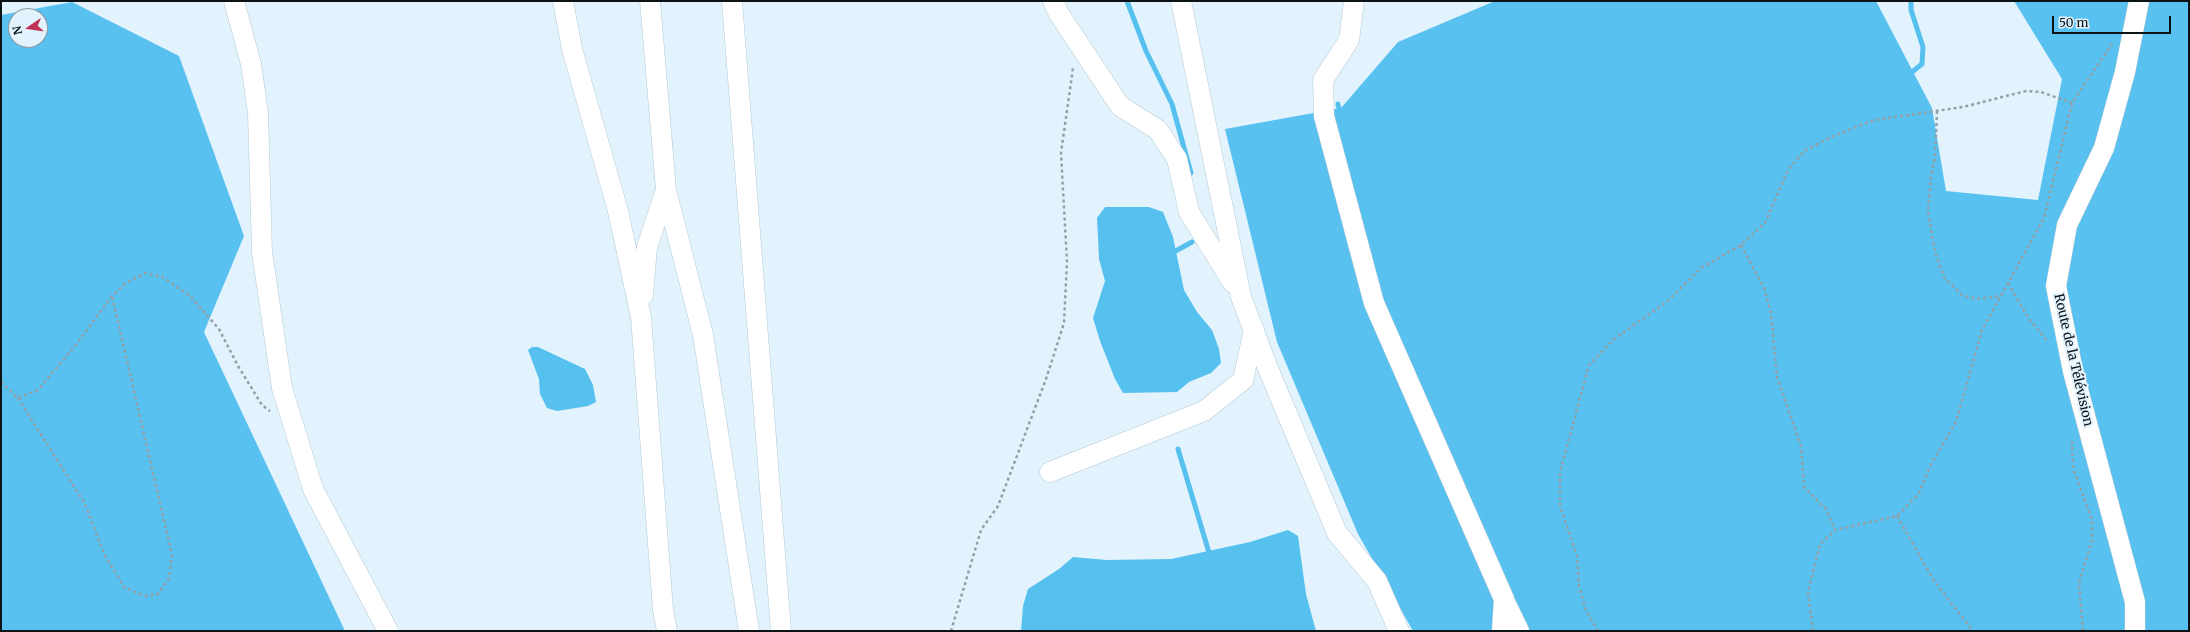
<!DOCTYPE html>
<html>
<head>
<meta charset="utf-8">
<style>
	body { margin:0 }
	#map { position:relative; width:2190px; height:632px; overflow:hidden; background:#e2f3fd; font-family:Merriweather,serif }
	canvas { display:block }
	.frame { position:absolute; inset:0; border:2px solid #0b1317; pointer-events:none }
	.north { position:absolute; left:8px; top:8px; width:40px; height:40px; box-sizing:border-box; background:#e2f3fd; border:1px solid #8c99a1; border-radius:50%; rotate:257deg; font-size:11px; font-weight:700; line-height:16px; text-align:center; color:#0b1317 }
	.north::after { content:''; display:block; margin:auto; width:14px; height:18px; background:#c03054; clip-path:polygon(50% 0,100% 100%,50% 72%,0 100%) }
	.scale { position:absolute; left:2052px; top:16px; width:119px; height:18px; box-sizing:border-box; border:2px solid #0b1317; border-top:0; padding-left:5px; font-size:12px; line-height:14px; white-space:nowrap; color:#0b1317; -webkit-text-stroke:3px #e2f3fd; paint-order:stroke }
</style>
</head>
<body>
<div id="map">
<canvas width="2190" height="632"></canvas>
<div class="frame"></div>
<div class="north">N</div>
<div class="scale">50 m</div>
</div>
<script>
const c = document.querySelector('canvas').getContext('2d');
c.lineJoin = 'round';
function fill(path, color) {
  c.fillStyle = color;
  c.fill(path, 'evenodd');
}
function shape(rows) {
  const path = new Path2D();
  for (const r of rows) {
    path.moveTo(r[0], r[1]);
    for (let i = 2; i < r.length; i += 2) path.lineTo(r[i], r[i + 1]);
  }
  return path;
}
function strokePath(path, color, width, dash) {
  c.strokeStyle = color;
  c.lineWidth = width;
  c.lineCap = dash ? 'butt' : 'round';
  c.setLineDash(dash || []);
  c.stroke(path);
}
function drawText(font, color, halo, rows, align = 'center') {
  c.font = font + ' Merriweather,serif';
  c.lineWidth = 4;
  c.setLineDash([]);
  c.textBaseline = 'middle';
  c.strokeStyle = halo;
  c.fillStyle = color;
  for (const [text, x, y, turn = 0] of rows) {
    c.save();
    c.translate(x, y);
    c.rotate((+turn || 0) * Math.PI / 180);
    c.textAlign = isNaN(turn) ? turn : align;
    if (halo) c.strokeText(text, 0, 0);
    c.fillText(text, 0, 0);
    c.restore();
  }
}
fill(shape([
	[1495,1,1876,1,1932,108,1946,191,2038,200,2062,79,2014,1,2189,1,2189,631,1413,631,1358,534,1277,342,1225,129,1341,108,1398,42],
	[72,2,179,56,244,236,204,332,345,631,1,631,1,15],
	[16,16,40,16,40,40,16,40]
]), '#58c1f0');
fill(shape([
	[1874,92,1882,95,1885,102,1883,106,1869,110,1855,117,1853,112,1867,104,1869,97],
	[1105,207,1149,207,1163,212,1173,237,1184,290,1197,312,1212,330,1219,349,1221,363,1211,373,1189,382,1177,392,1123,393,1115,379,1100,341,1093,318,1105,281,1099,259,1097,218],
	[532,347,538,347,585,369,593,385,596,402,588,406,557,411,547,408,540,394,539,379,528,350],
	[1288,530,1298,536,1306,594,1316,631,1021,631,1023,606,1028,589,1059,569,1073,557,1107,560,1171,559,1250,542]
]), '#56c0ef');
strokePath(shape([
	[1127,1,1146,51,1172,104,1191,173],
	[1716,17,1758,84,1771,169],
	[1878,99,1922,64,1923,47,1911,10,1911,1],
	[1338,104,1354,179,1368,226,1448,417],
	[1728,205,1753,214,1778,233,1792,264,1811,387,1822,434],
	[1172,253,1192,242],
	[1178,449,1210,556],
	[1533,631,1448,417,1621,328,1634,313,1646,266,1656,261,1667,262,1682,255,1705,225,1794,149,1860,112]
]), '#56c0ef', 5);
const minor = shape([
	[234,1,251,64,258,113,262,252,282,388,313,489,388,631],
	[563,1,572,49,618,211,641,317,663,610,667,631],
	[732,1,781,631],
	[1053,1,1059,14,1120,106,1158,130,1177,159,1189,212,1233,283],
	[1181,1,1241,297,1267,366,1337,533,1377,581,1399,631],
	[1354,1,1349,40,1323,80,1324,116,1374,303,1504,599,1502,631],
	[666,190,703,335,749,631],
	[643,295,647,247,666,190,650,1],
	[1050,472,1204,411,1243,380,1254,330],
	[1505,602,1519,631],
	[2135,631,2135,602,2073,371,2056,286,2067,225,2104,148,2125,72,2139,1]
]);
strokePath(minor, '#b4c9d5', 21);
strokePath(shape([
	[1937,111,1935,158,1931,175,1928,211,1935,252,1944,277,1962,295,1977,299,2000,296],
	[1741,245,1764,288,1771,313,1777,377,1801,446,1804,487,1826,509,1835,530],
	[2008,283,2029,319,2048,342],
	[1,382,18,398,38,390,75,346,112,296,126,283,145,273,162,277,190,296,219,329,238,366,262,405,270,411],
	[18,398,85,504,105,556,125,588,145,596,158,594,169,578,172,555,112,296],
	[2072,441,2073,468,2092,520,2092,540,2079,583,2083,631],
	[1897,516,1934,581,1973,631],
	[951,631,981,530,998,506,1046,379,1064,323,1067,262,1061,153,1073,68],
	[1598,631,1586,610,1579,587,1577,556,1560,506,1560,472,1589,365,1613,340,1669,300,1701,268,1741,245,1765,223,1788,170,1804,151,1831,137,1874,120,1963,107,2026,91,2041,92,2072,103],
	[1813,631,1808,592,1820,544,1835,530,1897,516,1919,493,1931,464,1956,422,1982,330,2044,218,2072,103,2112,44]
]), '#92a0a8', 2.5, [3, 3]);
strokePath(minor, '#fff', 20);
drawText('13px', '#0b1317', '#e2f3fd', [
	["Route de la Télévision",2073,360,77]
]);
</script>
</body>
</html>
